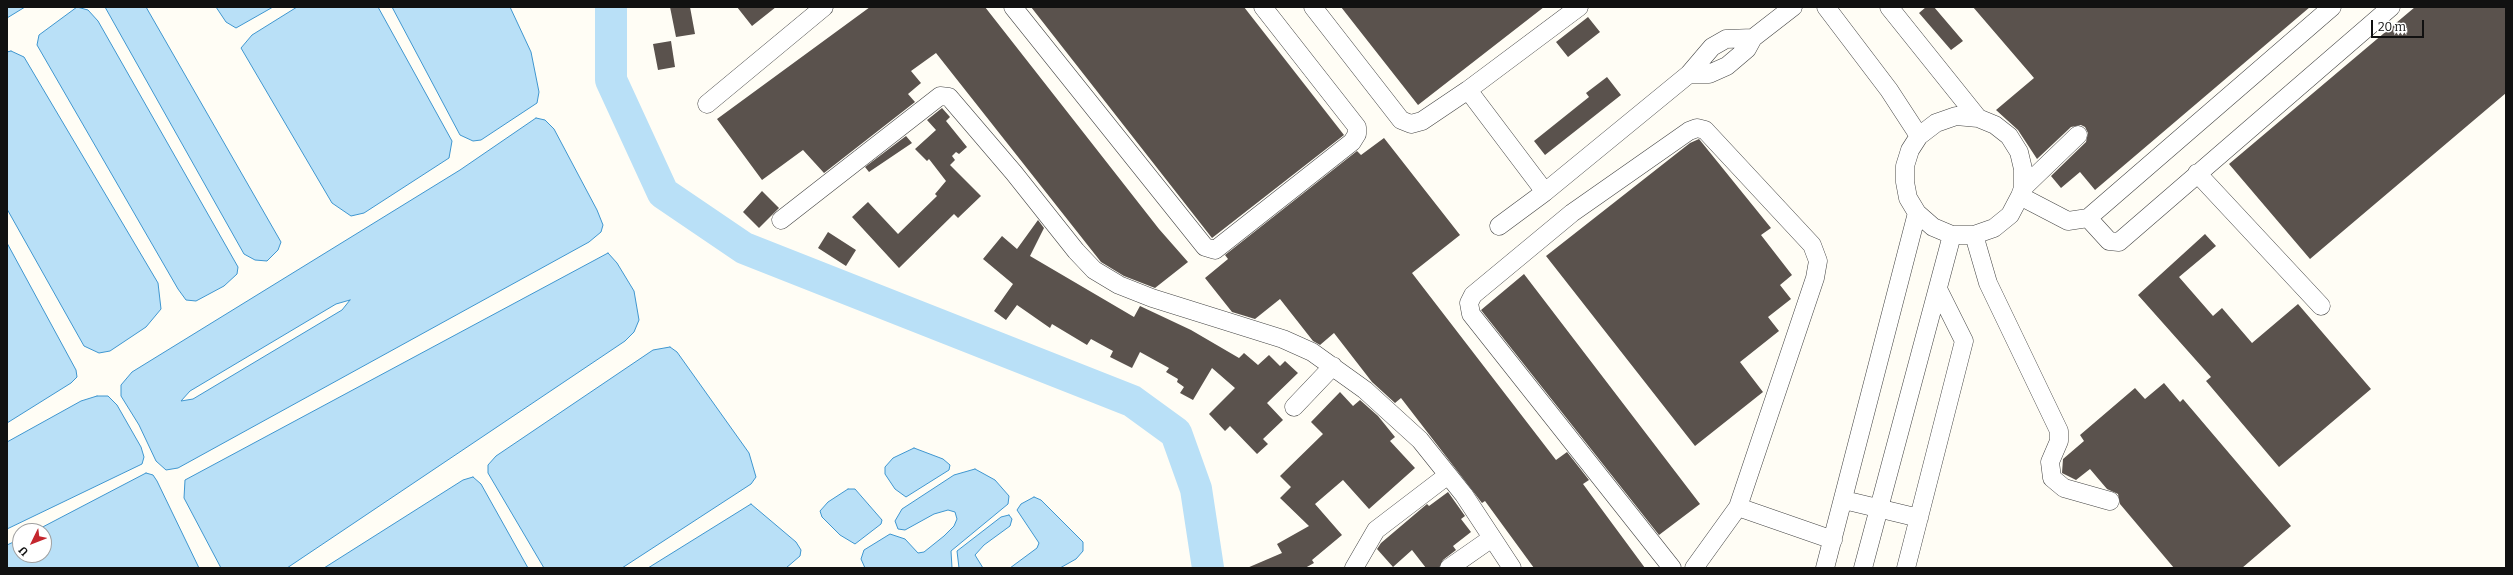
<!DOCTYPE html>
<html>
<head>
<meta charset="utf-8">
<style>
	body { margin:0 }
	#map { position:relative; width:2513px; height:575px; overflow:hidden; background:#fffdf5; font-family:Bitter,serif }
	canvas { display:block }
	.frame { position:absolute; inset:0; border:8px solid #111; pointer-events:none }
	.north { position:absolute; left:12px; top:523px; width:40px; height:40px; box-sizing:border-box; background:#fff; border:1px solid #a0a0a0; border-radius:50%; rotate:227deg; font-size:11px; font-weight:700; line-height:16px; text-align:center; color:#111 }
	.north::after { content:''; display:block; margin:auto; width:14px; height:18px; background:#c4262e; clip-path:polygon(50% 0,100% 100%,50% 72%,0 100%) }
	.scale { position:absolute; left:2371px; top:20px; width:53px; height:18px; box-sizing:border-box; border:2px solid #111; border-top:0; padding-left:5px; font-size:12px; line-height:14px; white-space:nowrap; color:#111; -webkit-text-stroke:3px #fff; paint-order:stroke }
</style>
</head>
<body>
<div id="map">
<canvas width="2513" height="575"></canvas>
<div class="frame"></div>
<div class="north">U</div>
<div class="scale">20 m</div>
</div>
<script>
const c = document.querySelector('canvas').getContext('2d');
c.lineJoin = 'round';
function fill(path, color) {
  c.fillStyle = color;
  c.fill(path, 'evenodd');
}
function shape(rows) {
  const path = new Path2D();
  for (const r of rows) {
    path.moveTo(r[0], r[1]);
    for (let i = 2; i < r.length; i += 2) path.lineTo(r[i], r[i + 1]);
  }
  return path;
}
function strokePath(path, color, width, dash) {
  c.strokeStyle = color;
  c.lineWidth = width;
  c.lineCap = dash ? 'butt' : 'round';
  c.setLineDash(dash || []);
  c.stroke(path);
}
const water = shape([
	[7,7,25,7,7,18,7,7],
	[77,7,88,10,98,21,238,267,237,274,224,286,196,301,186,300,178,289,37,45,39,35,77,7],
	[105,7,146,7,281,242,278,250,267,261,255,260,244,254,105,7],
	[216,7,273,7,236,28,226,22,216,7],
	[297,7,378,7,452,141,449,158,364,213,351,216,332,203,241,48,252,35,297,7],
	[392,7,510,7,531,52,539,92,537,103,481,140,473,141,460,135,392,7],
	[11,51,24,57,158,283,161,309,146,327,110,351,99,353,84,346,7,209,7,52,11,51],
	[536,118,545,120,554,129,597,210,603,225,601,232,589,242,178,468,166,470,156,461,139,425,121,396,121,385,132,372,460,170,536,118],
	[350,300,342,310,193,399,181,401,190,391,336,304,350,300],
	[7,243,76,370,77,377,71,383,7,423,7,243],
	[608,253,617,263,634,291,639,320,634,332,625,341,287,568,221,568,184,498,185,480,608,253],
	[670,347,677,352,749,453,756,477,751,484,622,568,544,568,488,473,488,465,496,456,653,350,670,347],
	[97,396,108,396,117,405,141,447,144,457,142,464,7,529,7,442,81,401,97,396],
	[914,448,943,459,950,465,949,470,906,497,895,489,885,474,885,467,893,458,914,448],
	[975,469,995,480,1009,496,1008,504,951,551,952,568,865,568,861,559,864,550,890,534,905,539,918,553,924,552,944,536,954,526,957,519,955,512,948,510,934,514,905,530,898,529,895,521,902,509,954,475,975,469],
	[146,473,153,475,157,481,199,568,7,568,7,545,20,539,20,555,44,555,44,531,35,531,146,473],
	[473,477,481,484,528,568,324,568,463,480,473,477],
	[848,489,855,489,882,520,881,524,855,544,840,535,822,517,820,511,828,502,848,489],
	[1034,497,1041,500,1083,542,1083,551,1076,559,1060,568,1010,568,1037,548,1039,543,1017,510,1021,504,1034,497],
	[751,504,796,542,801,550,800,556,786,568,648,568,751,504],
	[1009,515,1012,519,1010,526,984,545,975,555,983,568,959,568,957,551,1001,517,1009,515]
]);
fill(water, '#b9e0f7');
strokePath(water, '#3f96cf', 1);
strokePath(shape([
	[611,7,611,80,663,193,744,248,1132,401,1176,433,1196,489,1208,568]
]), '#b9e0f7', 32);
fill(shape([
	[670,7,690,7,695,34,676,37],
	[737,7,776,7,752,26],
	[870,7,985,7,1159,229,1188,262,1155,288,1124,276,1101,262,936,53,911,71,921,83,908,94,915,102,824,173,803,150,762,180,717,119],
	[1031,7,1244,7,1344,135,1212,238],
	[1341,7,1544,7,1418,105],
	[1926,7,1934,7,1963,41,1951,50,1919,13],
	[1973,7,2310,7,2095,190,2080,172,2061,188,2051,176,2086,142,2088,133,2085,127,2081,125,2071,127,2037,159,2018,130,1996,110,2034,78],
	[2415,7,2506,7,2506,93,2310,259,2229,164],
	[1588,17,1600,32,1568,57,1556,42],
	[671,41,675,67,658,70,653,44],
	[1607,77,1621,95,1545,155,1534,141,1589,97,1586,93],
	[942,108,950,117,946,121,967,147,959,154,956,152,952,156,955,160,950,165,981,196,958,218,954,214,899,268,852,217,868,202,898,234,937,196,935,194,946,181,929,159,927,161,915,149,936,130,927,120],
	[906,136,912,143,869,172,865,167],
	[1384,138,1460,235,1412,273,1556,460,1567,452,1589,480,1583,484,1645,568,1534,568,1485,501,1482,503,1401,398,1395,403,1372,382,1334,333,1320,345,1313,341,1280,299,1255,319,1232,312,1205,278,1228,259,1225,255,1357,151,1361,155],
	[1699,139,1771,228,1761,235,1792,275,1780,285,1791,299,1768,317,1779,331,1740,362,1763,392,1695,446,1546,256,1690,143],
	[762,191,779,208,759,228,743,212],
	[1038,220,1044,228,1030,256,1134,317,1140,306,1191,330,1239,358,1244,353,1258,365,1269,355,1280,366,1285,361,1298,373,1267,403,1283,420,1263,439,1268,444,1257,454,1230,426,1225,431,1209,414,1235,388,1212,368,1193,400,1180,393,1184,387,1177,382,1178,379,1166,372,1169,368,1140,352,1132,368,1110,357,1113,351,1091,339,1087,345,1052,324,1050,328,1017,305,1006,320,994,311,1013,284,983,259,1002,236,1017,249],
	[828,232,856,250,846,266,818,248],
	[2205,234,2216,246,2179,277,2213,316,2222,308,2252,343,2298,304,2371,389,2279,467,2206,381,2211,377,2138,295],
	[1524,274,1700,504,1659,535,1481,310],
	[2164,383,2180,402,2183,399,2291,526,2242,568,2174,568,2120,504,2118,494,2107,489,2090,469,2076,480,2062,473,2063,459,2084,441,2080,435,2135,388,2145,399],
	[1340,392,1353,406,1360,400,1378,416,1395,437,1390,441,1415,468,1369,509,1343,480,1315,504,1342,535,1312,560,1314,563,1305,568,1247,568,1282,553,1277,544,1309,526,1280,498,1291,487,1280,476,1323,434,1311,422],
	[1448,492,1465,516,1461,519,1471,532,1453,546,1456,550,1443,560,1439,568,1426,568,1412,550,1393,567,1377,549,1381,543,1427,504,1429,506]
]), '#5a524d');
const minor = shape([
	[1013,7,1205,247,1215,250,1352,142,1357,134,1357,127,1263,7],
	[1313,7,1401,120,1411,124,1422,121,1468,90,1579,7],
	[1826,7,1889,90,1919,136],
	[1889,7,1978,118],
	[1689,74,1709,74,1727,66,1747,49,1753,38,1793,7],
	[1468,90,1545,192],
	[707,104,824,7],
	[2197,173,2321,306],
	[2023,188,2078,135],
	[2020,196,2068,221,2088,218,2332,7],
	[2088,218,2109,241,2119,242,2391,7],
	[781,220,940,96,949,97,1014,173,1076,251,1094,270,1119,285,1152,298,1283,339,1312,352,1365,390,1420,440,1464,495,1512,568],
	[1499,226,1545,192,1689,74,1712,47,1726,39,1753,38],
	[1974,235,1988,283,2059,431,2059,441,2050,462,2052,478,2064,488,2110,501],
	[1294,407,1333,366],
	[1844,500,1919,518],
	[1738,507,1833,540],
	[1354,568,1376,530,1448,475],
	[1449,568,1492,538],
	[1672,568,1471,314,1469,303,1473,295,1572,213,1689,131,1697,128,1705,130,1812,245,1818,261,1815,278,1738,507,1694,568],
	[1825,568,1917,213,1908,198,1905,182,1905,166,1910,150,1919,136,1936,123,1956,116,1978,118,1995,125,2009,136,2019,152,2023,169,2023,188,2020,196,2010,215,1994,228,1974,235,1952,235,1933,227,1917,213],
	[1863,568,1952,235],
	[1906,568,1964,341,1938,289]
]);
strokePath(minor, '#444', 19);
strokePath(minor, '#fff', 18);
</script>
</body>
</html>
